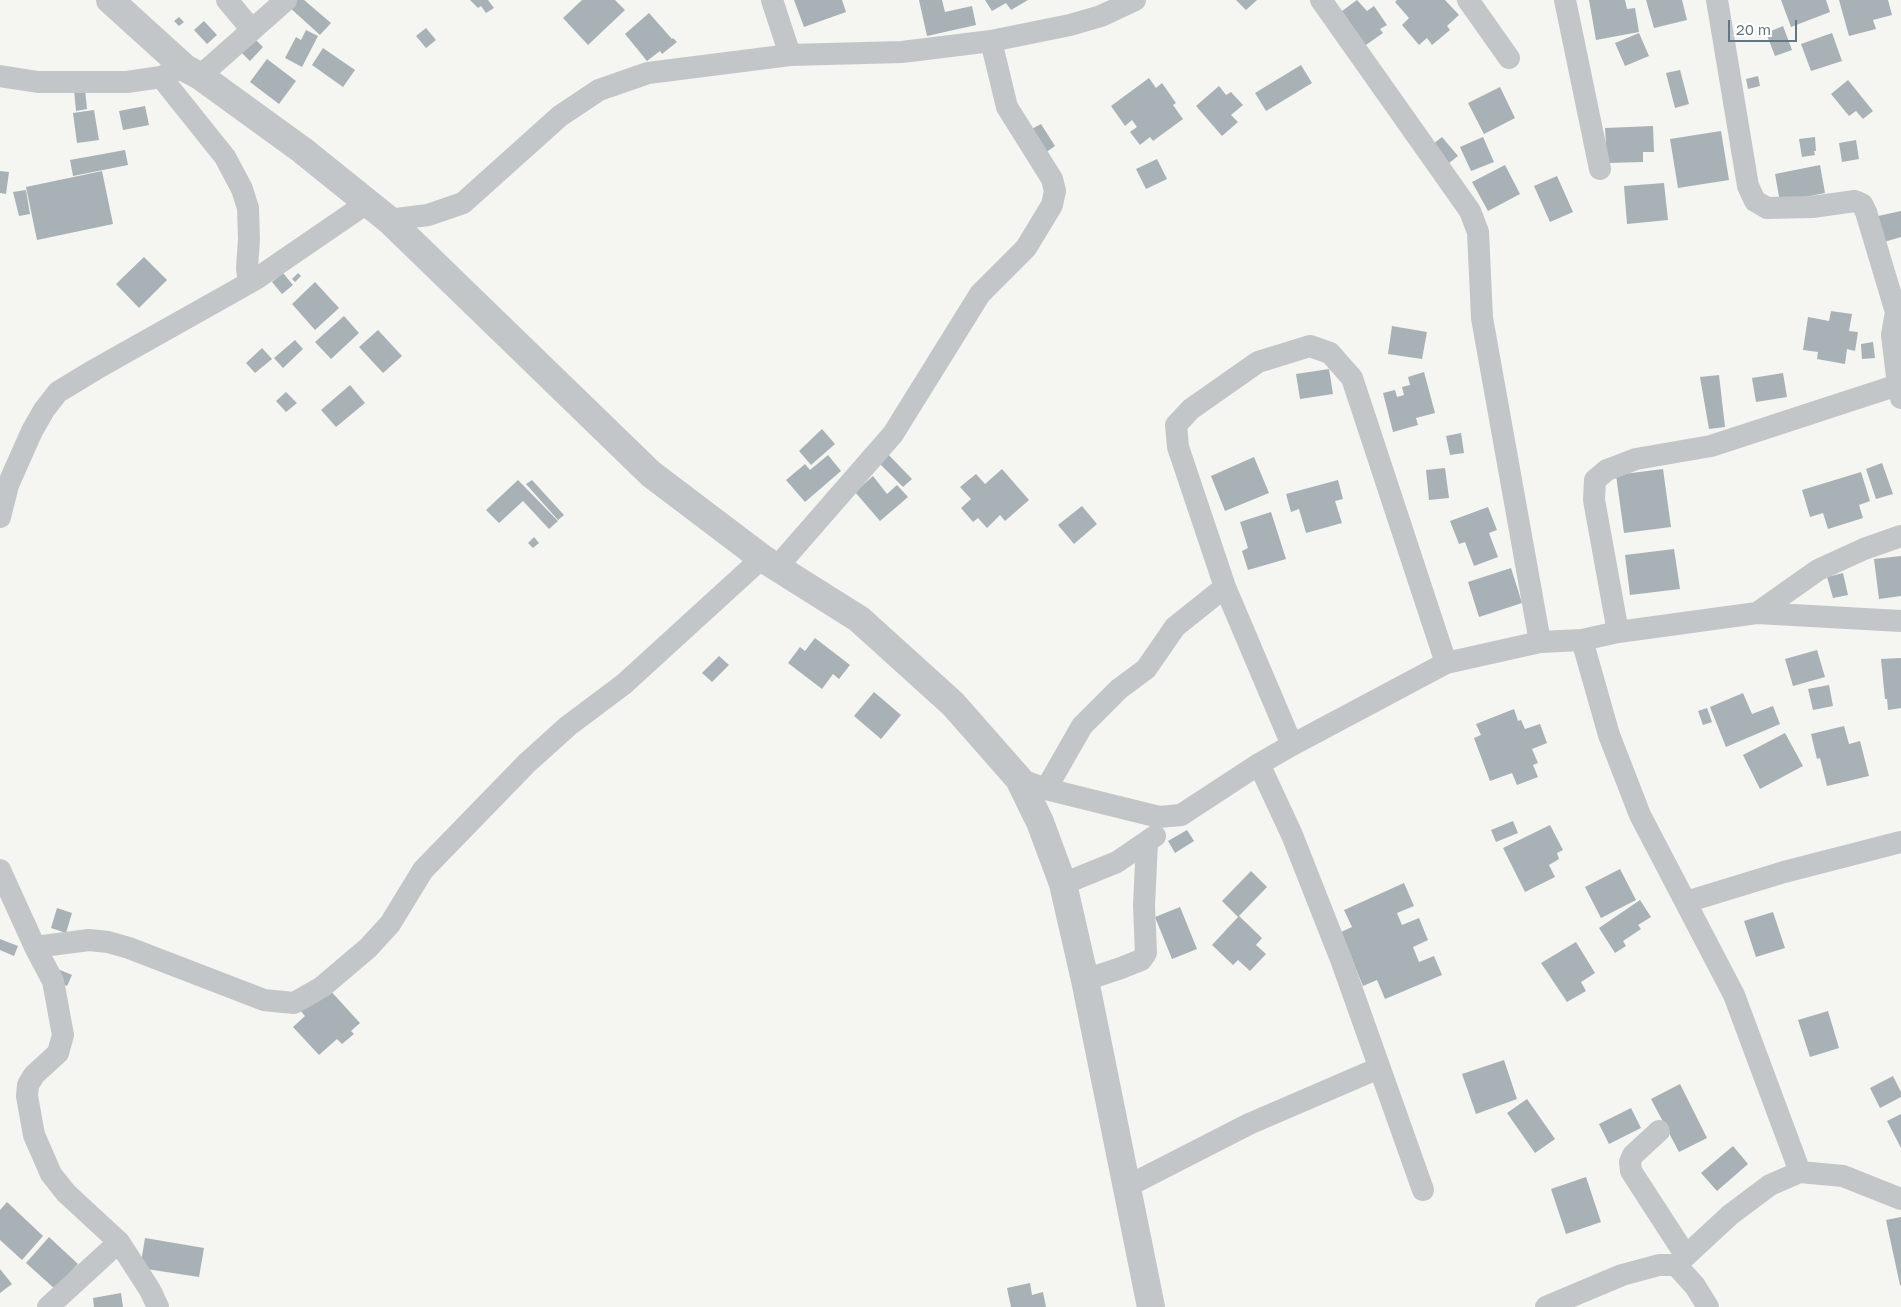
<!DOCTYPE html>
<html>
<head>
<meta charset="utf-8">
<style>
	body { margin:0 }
	#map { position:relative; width:1901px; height:1307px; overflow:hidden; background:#f5f5f1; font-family:"Golos Text",sans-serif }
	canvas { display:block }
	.scale { position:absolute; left:1728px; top:20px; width:69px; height:22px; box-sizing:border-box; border:2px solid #647683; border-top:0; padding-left:6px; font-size:15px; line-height:18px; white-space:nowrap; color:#647683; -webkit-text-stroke:4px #fff; paint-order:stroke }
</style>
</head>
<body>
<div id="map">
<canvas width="1901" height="1307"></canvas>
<div class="scale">20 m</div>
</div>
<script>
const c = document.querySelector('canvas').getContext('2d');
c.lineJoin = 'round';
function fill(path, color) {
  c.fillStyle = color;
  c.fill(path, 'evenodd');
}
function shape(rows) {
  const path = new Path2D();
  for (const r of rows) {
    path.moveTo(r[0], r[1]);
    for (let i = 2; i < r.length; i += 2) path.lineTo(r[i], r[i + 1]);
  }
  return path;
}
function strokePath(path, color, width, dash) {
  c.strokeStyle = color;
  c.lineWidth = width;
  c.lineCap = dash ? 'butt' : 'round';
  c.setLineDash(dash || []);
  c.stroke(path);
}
fill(shape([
	[294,0,304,0,331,23,320,35,288,6],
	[470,0,488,0,494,8,486,13,481,6,478,8],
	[582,0,615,0,625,10,588,45,563,18],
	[794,0,842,0,846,12,804,27],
	[919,0,942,0,945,12,972,6,976,25,927,36],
	[985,0,1028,0,1011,10,1006,3,992,11],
	[1236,0,1257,0,1246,10],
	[1357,0,1367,11,1374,6,1387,25,1380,29,1383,33,1363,47,1338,14],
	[1397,0,1445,0,1459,15,1447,26,1450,30,1432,45,1427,38,1419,45,1402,25,1409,18,1395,2],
	[1589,0,1625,0,1627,9,1635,8,1639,32,1596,40],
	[1646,0,1682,0,1687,20,1654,28],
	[1781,0,1826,0,1830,12,1791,27],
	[1839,0,1888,0,1892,15,1873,20,1876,29,1849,36],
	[649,13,672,39,673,38,677,42,662,54,660,51,647,61,625,34],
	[179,17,184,22,179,26,174,21],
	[204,21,217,35,207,44,194,30],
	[1783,26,1792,50,1775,56,1766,33],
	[426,28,436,40,426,48,416,36],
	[306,30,318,36,302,67,285,58,296,37,301,40],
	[1639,33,1649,56,1625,66,1615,43],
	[1832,33,1842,61,1811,71,1801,44],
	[254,38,263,47,250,61,241,52],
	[323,48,355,70,343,87,312,65],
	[267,59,296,81,279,104,250,82],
	[1301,65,1312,83,1266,111,1255,93],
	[1680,70,1689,104,1675,108,1666,73],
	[1758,76,1760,86,1748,89,1746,79],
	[1149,78,1156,88,1162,83,1176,103,1173,105,1183,119,1153,141,1150,137,1140,145,1130,132,1137,127,1132,120,1125,126,1111,106],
	[1848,80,1873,111,1863,119,1856,111,1849,116,1831,94],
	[1219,86,1226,95,1231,92,1243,105,1231,115,1238,122,1222,136,1196,106],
	[1500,87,1515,118,1484,134,1468,103],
	[85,89,87,109,76,111,74,90],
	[145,106,149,125,123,130,119,111],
	[94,110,99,140,77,143,73,113],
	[1041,124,1055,146,1045,153,1030,130],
	[1653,126,1654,152,1643,152,1643,162,1607,163,1605,128],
	[1721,131,1729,180,1678,188,1670,139],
	[1442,137,1458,156,1444,167,1428,148],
	[1483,137,1494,162,1471,171,1460,147],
	[1815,137,1816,151,1814,151,1815,155,1802,157,1799,139],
	[1856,140,1859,159,1842,162,1839,143],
	[125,150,128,165,73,176,70,160],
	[1157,159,1167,179,1146,189,1136,169],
	[1505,165,1520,194,1488,211,1472,182],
	[1820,165,1825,193,1780,202,1775,174],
	[0,171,9,172,6,194,0,193],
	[102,171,113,224,37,240,26,187],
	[1557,176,1573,212,1550,222,1534,186],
	[1664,183,1668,220,1627,224,1624,186],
	[26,190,30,214,19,216,13,192],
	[1901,211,1901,237,1884,242,1878,216],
	[144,257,167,280,139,308,116,284],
	[283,273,293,285,282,294,272,282],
	[298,273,301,276,295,282,292,279],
	[315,282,339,308,315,330,292,304],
	[1831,311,1852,314,1849,331,1858,332,1855,351,1847,349,1845,364,1817,359,1818,352,1803,350,1808,317,1829,321],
	[344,316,359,333,331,359,315,342],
	[1392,326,1427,332,1422,359,1388,354],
	[378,330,402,356,383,373,359,347],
	[295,340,303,349,283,368,274,358],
	[1873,342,1875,358,1862,359,1861,344],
	[262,348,272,359,255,373,246,363],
	[1329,369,1333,394,1300,399,1296,374],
	[1424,372,1435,413,1416,418,1418,425,1393,432,1383,393,1395,390,1397,397,1404,395,1402,387,1410,385,1408,377],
	[1783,373,1787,397,1756,402,1752,378],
	[1719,375,1725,427,1709,429,1700,377],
	[350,385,365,403,336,427,321,410],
	[286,392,297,403,286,412,276,401],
	[822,429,835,444,811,465,799,451],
	[1461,433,1464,453,1450,455,1446,436],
	[884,450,912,479,903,487,875,459],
	[828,455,841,471,805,502,786,480,805,464,810,470],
	[1254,457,1269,493,1225,511,1211,476],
	[1882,463,1893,494,1876,499,1866,469],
	[1445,468,1449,498,1429,500,1426,470],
	[1002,469,1029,500,1005,521,1000,515,987,528,978,518,973,522,961,508,971,499,960,487,976,474,985,484],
	[1663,469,1671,527,1624,533,1616,475],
	[1861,472,1870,501,1859,505,1863,518,1828,529,1823,513,1810,517,1802,490],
	[873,476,887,494,897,485,908,497,880,521,855,492],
	[518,480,558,521,549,529,523,501,499,523,486,510],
	[532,480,564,515,558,520,526,484],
	[1338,480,1343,499,1335,501,1342,523,1306,533,1299,509,1291,512,1286,494],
	[1082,506,1097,524,1074,544,1058,525],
	[1488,507,1497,530,1489,533,1498,557,1474,566,1465,542,1459,544,1450,521],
	[1271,512,1286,559,1248,570,1242,551,1248,548,1240,522],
	[534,537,539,543,533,548,528,543],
	[1674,549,1680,589,1630,595,1625,555],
	[1901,556,1901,596,1879,599,1874,559],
	[1511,568,1522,603,1479,617,1468,582],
	[1843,573,1848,595,1833,598,1827,577],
	[815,638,850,665,839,679,833,674,822,689,788,663,800,647,805,651],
	[1817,650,1825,677,1793,686,1785,659],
	[719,656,729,665,712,682,702,673],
	[1901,658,1901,708,1888,710,1887,699,1885,699,1881,659],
	[1829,685,1833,706,1813,710,1808,689],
	[874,692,901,715,881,739,854,716],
	[1743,693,1752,714,1773,706,1780,724,1726,747,1710,707],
	[1707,708,1712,722,1703,725,1698,711],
	[1514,709,1518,721,1521,720,1525,729,1540,724,1547,743,1532,749,1538,763,1533,765,1538,777,1517,785,1512,773,1490,781,1474,738,1481,735,1476,724],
	[1844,726,1849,744,1860,741,1869,776,1827,786,1820,758,1817,759,1811,734],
	[1785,733,1803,766,1760,789,1743,755],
	[1513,821,1518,833,1496,842,1491,830],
	[1550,825,1563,850,1557,853,1559,859,1549,865,1555,877,1525,892,1503,848],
	[1187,830,1194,841,1175,853,1168,841],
	[1620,869,1636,900,1601,918,1585,887],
	[1251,871,1267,887,1239,916,1262,938,1256,945,1266,954,1250,971,1238,960,1233,965,1212,945,1238,917,1222,901],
	[1404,883,1414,906,1397,913,1402,925,1419,918,1428,940,1413,947,1419,962,1434,956,1442,975,1385,999,1377,980,1363,986,1341,932,1352,927,1344,910],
	[1640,900,1651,917,1638,925,1641,929,1623,941,1626,946,1615,953,1599,928],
	[1180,907,1197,949,1172,959,1155,917],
	[57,908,72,913,66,933,51,928],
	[1773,912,1785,948,1756,957,1744,921],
	[0,939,18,946,14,956,0,950],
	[1576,942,1595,973,1581,982,1586,991,1567,1002,1541,963],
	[60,970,72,975,67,986,55,980],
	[327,987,360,1023,351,1031,354,1034,342,1044,337,1039,319,1055,293,1027,305,1016,300,1010],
	[1828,1011,1839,1048,1810,1057,1798,1020],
	[1504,1060,1517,1099,1476,1114,1462,1074],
	[1893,1076,1901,1092,1901,1097,1880,1108,1870,1088],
	[1680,1084,1707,1138,1679,1152,1651,1099],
	[1527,1099,1555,1139,1535,1153,1507,1113],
	[1631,1108,1641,1128,1609,1144,1599,1124],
	[1901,1114,1901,1148,1887,1121],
	[1733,1146,1748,1164,1717,1191,1701,1173],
	[1586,1177,1601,1222,1566,1234,1551,1189],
	[7,1202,43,1236,22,1260,0,1240,0,1210],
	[1901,1217,1901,1285,1900,1285,1886,1220],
	[49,1237,78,1264,55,1289,26,1263],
	[145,1238,204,1248,199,1277,140,1268],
	[0,1269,12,1284,0,1293],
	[1030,1283,1032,1295,1043,1292,1046,1307,1011,1307,1007,1288],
	[121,1293,123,1307,94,1307,93,1298]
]), '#a8b1b6');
strokePath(shape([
	[227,0,252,30],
	[772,0,790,55],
	[1321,0,1470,211,1478,232,1482,318,1540,642],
	[1468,0,1509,58],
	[1565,0,1600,169],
	[1717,0,1748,186,1755,201,1767,208,1812,207,1855,201,1862,204,1866,212,1896,312,1892,335,1898,385,1901,398],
	[0,76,38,82,127,82,161,77,174,71],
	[200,76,286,0],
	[161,77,225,157,242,189,248,208,249,239,247,268,249,283],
	[389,220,428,215,463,203,560,116,599,90,648,73,790,55,902,52,991,41,1070,25,1101,16,1135,0],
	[0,517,8,485,32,431,44,410,58,392,96,369,256,279,367,203],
	[777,567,893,434,980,294,1026,248,1052,205,1055,191,1052,179,1007,107,991,41],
	[1757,613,1818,570,1864,549,1901,536],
	[1618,632,1594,500,1595,480,1607,470,1636,459,1711,446,1898,385],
	[1582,640,1609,735,1640,815,1734,995,1800,1172],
	[1292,745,1225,587,1178,447,1176,425,1191,409,1258,362,1310,346,1330,353,1352,378,1446,663],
	[1259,764,1292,835,1342,962,1423,1190],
	[1019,779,1046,789,1159,817,1181,815,1259,764,1292,745,1446,663,1540,642,1582,640,1618,632,1757,613,1901,621],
	[1046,789,1082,726,1119,689,1146,669,1175,627,1225,587],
	[0,870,35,947,53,981,63,1035,58,1053,34,1075,28,1085,27,1096,34,1135,51,1174,66,1193,119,1242,150,1290,158,1307],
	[1063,884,1117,862,1155,836],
	[1686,902,1784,872,1901,842],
	[35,947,89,940,108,942,129,948,264,1000,294,1003,322,987,368,948,390,924,423,870,527,763,568,726,624,684,762,558],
	[1085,980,1121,968,1141,960,1146,953,1144,906,1147,842],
	[1659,1131,1633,1155,1630,1162,1631,1171,1686,1256],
	[1126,1187,1249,1124,1379,1068],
	[1676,1265,1730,1215,1770,1185,1800,1172,1843,1176,1901,1199],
	[48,1307,119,1242],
	[1546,1307,1622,1275,1659,1265,1676,1265,1695,1286,1708,1307]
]), '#c2c6c9', 22);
strokePath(shape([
	[110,0,185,68,200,76,302,150,389,220,651,474,762,558,859,619,953,704,1019,779,1040,822,1063,884,1085,980,1151,1307]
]), '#c2c6c9', 28);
</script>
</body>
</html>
